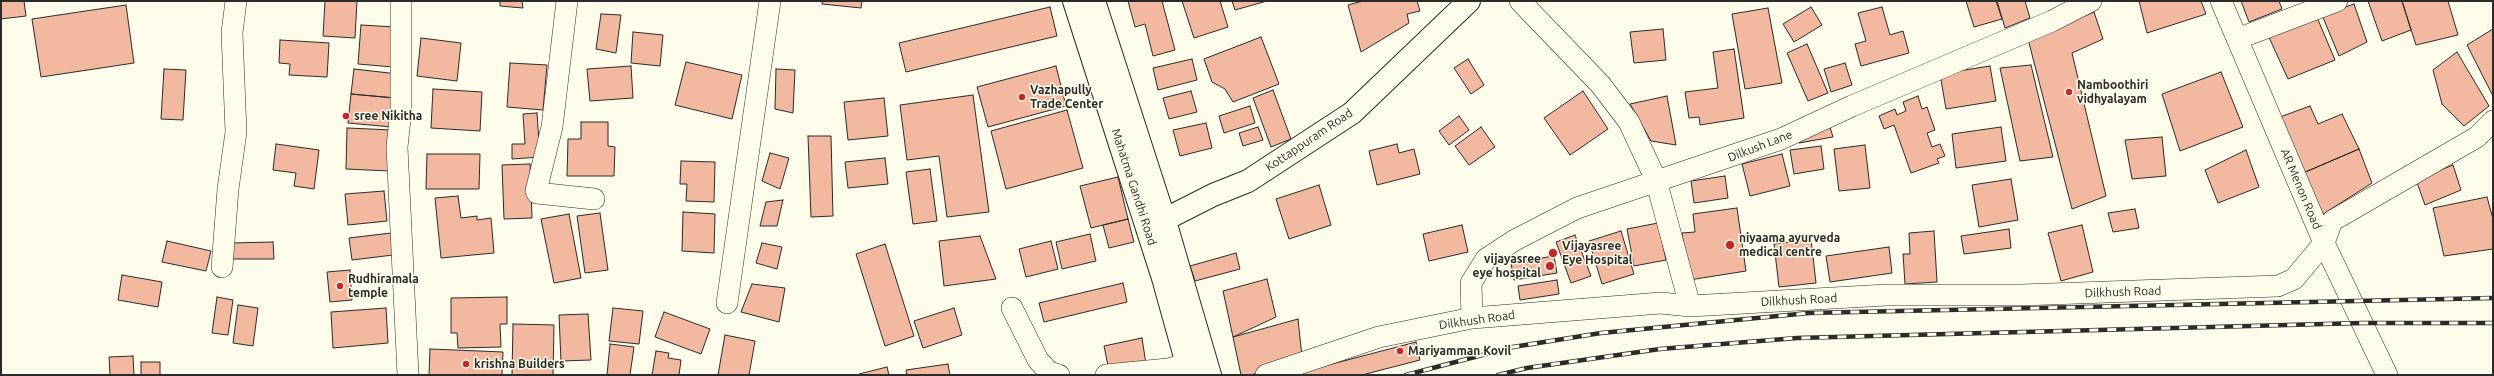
<!DOCTYPE html>
<html>
<head>
<meta charset="utf-8">
<style>
	body { margin:0 }
	#map { position:relative; width:2494px; height:376px; overflow:hidden; background:#fdfbea; font-family:Ubuntu,sans-serif }
	canvas { display:block }
	.frame { position:absolute; inset:0; border:2px solid #2b2b2b; pointer-events:none }
</style>
</head>
<body>
<div id="map">
<canvas width="2494" height="376"></canvas>
<div class="frame"></div>
</div>
<script>
const c = document.querySelector('canvas').getContext('2d');
c.lineJoin = 'round';
function fill(path, color) {
  c.fillStyle = color;
  c.fill(path, 'evenodd');
}
function shape(rows) {
  const path = new Path2D();
  for (const r of rows) {
    path.moveTo(r[0], r[1]);
    for (let i = 2; i < r.length; i += 2) path.lineTo(r[i], r[i + 1]);
  }
  return path;
}
function strokePath(path, color, width, dash) {
  c.strokeStyle = color;
  c.lineWidth = width;
  c.lineCap = dash ? 'butt' : 'round';
  c.setLineDash(dash || []);
  c.stroke(path);
}
function drawText(font, color, halo, rows, align = 'center') {
  c.font = font + ' Ubuntu,sans-serif';
  c.lineWidth = 3;
  c.setLineDash([]);
  c.textBaseline = 'middle';
  c.strokeStyle = halo;
  c.fillStyle = color;
  for (const [text, x, y, turn = 0] of rows) {
    c.save();
    c.translate(x, y);
    c.rotate((+turn || 0) * Math.PI / 180);
    c.textAlign = isNaN(turn) ? turn : align;
    if (halo) c.strokeText(text, 0, 0);
    c.fillText(text, 0, 0);
    c.restore();
  }
}
const building = shape([
	[1,1,24,1,26,16,1,19,1,1],
	[325,1,357,1,355,38,323,36,325,1],
	[500,1,522,1,523,8,500,6,500,1],
	[823,1,862,1,861,8,822,4,823,1],
	[1128,1,1162,1,1175,50,1153,56,1145,24,1135,27,1128,1],
	[1182,1,1220,1,1228,27,1194,38,1182,1],
	[1232,1,1267,1,1235,10,1232,1],
	[1363,1,1417,1,1420,11,1407,14,1409,23,1361,52,1348,5,1363,1],
	[1966,1,1996,1,2002,19,1974,27,1966,1],
	[1997,1,2025,1,2030,18,2005,28,1997,1],
	[2139,1,2201,1,2206,14,2147,33,2139,1],
	[2241,1,2279,1,2282,9,2249,22,2241,1],
	[2368,1,2402,1,2411,30,2382,41,2368,1],
	[2402,1,2448,1,2458,35,2416,45,2402,1],
	[2354,4,2367,42,2339,56,2322,15,2354,4],
	[126,5,134,63,41,77,32,19,126,5],
	[1050,7,1057,36,906,72,899,43,1050,7],
	[1811,7,1822,25,1794,42,1783,24,1811,7],
	[1882,7,1890,35,1903,31,1909,53,1861,66,1855,44,1866,41,1858,13,1882,7],
	[1768,8,1782,83,1745,89,1732,14,1768,8],
	[2094,12,2103,39,2072,53,2106,196,2072,209,2028,39,2094,12],
	[601,14,621,15,616,53,596,49,601,14],
	[2316,15,2335,60,2288,79,2267,33,2316,15],
	[361,25,395,27,393,67,358,64,361,25],
	[1663,29,1666,60,1634,63,1630,32,1663,29],
	[2493,29,2493,96,2467,45,2493,29],
	[633,32,663,35,660,66,631,63,633,32],
	[1261,37,1279,84,1233,102,1225,89,1212,82,1204,59,1261,37],
	[421,38,461,43,457,81,417,76,421,38],
	[280,40,329,43,327,77,289,75,290,64,279,63,280,40],
	[1807,44,1828,93,1808,101,1787,53,1807,44],
	[1734,49,1744,118,1700,125,1699,117,1689,118,1685,92,1718,88,1713,52,1734,49],
	[2457,52,2489,106,2464,126,2442,104,2433,70,2457,52],
	[1192,59,1197,80,1158,90,1153,68,1192,59],
	[1468,59,1484,85,1471,94,1454,68,1468,59],
	[686,62,742,75,732,119,675,105,686,62],
	[510,63,547,65,543,110,507,107,510,63],
	[1845,63,1852,85,1831,92,1824,69,1845,63],
	[2031,65,2053,157,2020,161,2000,68,2031,65],
	[631,66,633,98,590,101,587,69,631,66],
	[1056,66,1066,106,988,127,977,87,1056,66],
	[1990,66,1996,101,1946,109,1940,74,1990,66],
	[164,69,186,70,183,120,161,119,164,69],
	[354,69,398,74,395,98,351,94,354,69],
	[776,69,795,70,793,113,775,109,776,69],
	[2221,72,2243,127,2180,151,2162,94,2221,72],
	[433,89,482,92,480,131,431,128,433,89],
	[1273,90,1291,139,1271,147,1253,98,1273,90],
	[1191,91,1197,112,1169,119,1163,98,1191,91],
	[1583,91,1608,129,1570,155,1544,118,1583,91],
	[351,94,395,98,392,127,348,123,351,94],
	[973,95,989,212,947,217,939,156,907,160,900,105,973,95],
	[1667,96,1676,145,1651,141,1630,104,1667,96],
	[1918,96,1922,109,1927,107,1935,130,1927,133,1932,147,1940,144,1945,156,1937,159,1939,163,1911,173,1894,125,1884,129,1879,116,1895,109,1897,115,1906,111,1903,102,1918,96],
	[884,98,888,136,848,140,844,102,884,98],
	[1250,106,1255,123,1224,133,1219,116,1250,106],
	[2310,106,2318,124,2342,114,2359,149,2303,173,2280,117,2310,106],
	[1067,110,1083,168,1006,189,991,131,1067,110],
	[537,113,540,157,512,159,512,144,525,144,523,114,537,113],
	[1459,116,1469,130,1449,145,1439,131,1459,116],
	[581,122,608,122,608,146,615,147,614,176,567,176,568,139,581,139,581,122],
	[1206,123,1212,148,1180,156,1173,130,1206,123],
	[1258,127,1263,140,1243,146,1239,133,1258,127],
	[1481,127,1495,147,1469,165,1455,146,1481,127],
	[1830,127,1833,137,1799,143,1798,136,1830,127],
	[2001,127,2006,161,1956,168,1952,134,2001,127],
	[347,128,392,130,390,171,346,169,347,128],
	[808,136,831,136,833,216,811,217,808,136],
	[2162,137,2166,176,2132,179,2125,140,2162,137],
	[276,144,319,150,314,189,294,186,296,173,273,170,276,144],
	[1397,144,1399,153,1414,149,1420,174,1377,185,1369,151,1397,144],
	[1865,145,1870,188,1839,191,1834,149,1865,145],
	[1821,146,1824,169,1794,174,1790,150,1821,146],
	[2359,149,2372,183,2317,218,2303,173,2359,149],
	[2246,150,2259,187,2218,203,2205,170,2246,150],
	[770,153,789,158,780,189,762,181,770,153],
	[427,154,480,154,479,189,426,189,427,154],
	[1782,154,1790,186,1750,196,1742,164,1782,154],
	[885,158,888,184,848,188,845,162,885,158],
	[681,161,715,162,714,202,686,201,687,184,680,184,681,161],
	[530,164,532,218,504,219,502,165,530,164],
	[2453,165,2461,190,2425,205,2416,180,2453,165],
	[930,169,937,221,913,224,906,172,930,169],
	[1725,176,1728,198,1694,203,1691,181,1725,176],
	[1118,177,1128,219,1091,228,1080,186,1118,177],
	[2011,179,2018,220,1979,227,1972,185,2011,179],
	[1319,185,1331,225,1289,239,1276,199,1319,185],
	[384,191,387,221,348,225,345,194,384,191],
	[458,196,461,218,477,216,477,220,491,218,494,253,441,258,435,198,458,196],
	[2487,197,2493,219,2493,249,2444,256,2433,208,2487,197],
	[783,200,777,226,760,226,766,202,783,200],
	[1737,208,1746,271,1689,280,1682,233,1695,232,1693,214,1737,208],
	[2135,209,2139,228,2113,232,2108,213,2135,209],
	[683,212,715,214,714,253,682,251,683,212],
	[600,213,608,270,585,273,577,216,600,213],
	[569,214,581,278,554,283,541,219,569,214],
	[1128,219,1134,242,1109,248,1103,225,1128,219],
	[1658,223,1666,260,1634,266,1627,229,1658,223],
	[1462,225,1468,252,1429,261,1423,234,1462,225],
	[2082,225,2093,272,2061,281,2048,233,2082,225],
	[2009,229,2011,248,1964,254,1961,236,2009,229],
	[1621,231,1634,274,1602,284,1589,241,1621,231],
	[1934,231,1937,282,1905,284,1903,254,1910,254,1909,233,1934,231],
	[391,233,393,255,352,260,349,238,391,233],
	[1090,234,1096,261,1062,269,1056,242,1090,234],
	[1575,235,1591,276,1571,283,1556,242,1575,235],
	[980,236,996,279,944,286,939,241,980,236],
	[1811,239,1816,283,1779,287,1774,244,1811,239],
	[167,241,211,251,206,271,162,262,167,241],
	[1051,241,1058,269,1026,277,1019,249,1051,241],
	[273,242,274,259,232,259,232,243,273,242],
	[762,243,782,247,777,269,756,263,762,243],
	[885,244,914,336,885,346,856,254,885,244],
	[1889,247,1892,273,1830,282,1826,256,1889,247],
	[1236,253,1240,269,1195,281,1190,266,1236,253],
	[1554,256,1557,273,1514,280,1511,263,1554,256],
	[350,270,352,300,330,302,327,272,350,270],
	[122,275,162,282,158,307,118,300,122,275],
	[1267,279,1276,317,1233,337,1223,291,1267,279],
	[1557,280,1559,294,1520,300,1518,286,1557,280],
	[1123,283,1127,302,1044,322,1039,303,1123,283],
	[752,284,785,288,779,322,741,312,752,284],
	[217,297,233,300,228,335,212,333,217,297],
	[507,297,507,324,500,324,501,347,458,348,457,333,451,333,451,298,507,297],
	[238,305,258,308,253,346,233,343,238,305],
	[386,308,388,343,333,348,331,312,386,308],
	[613,308,643,311,639,344,609,341,613,308],
	[954,308,962,335,923,348,914,321,954,308],
	[664,312,710,329,701,354,655,337,664,312],
	[588,314,591,360,561,361,559,315,588,314],
	[1298,319,1302,357,1251,375,1241,375,1233,337,1298,319],
	[513,324,554,325,553,375,512,375,513,324],
	[725,335,755,341,749,375,718,375,725,335],
	[1142,338,1146,364,1109,371,1104,346,1142,338],
	[1416,342,1420,360,1362,375,1290,375,1416,342],
	[610,344,634,347,630,375,607,375,610,344],
	[430,349,503,352,502,375,429,375,430,349],
	[656,351,669,353,668,358,681,360,679,375,652,375,656,351],
	[133,356,134,375,110,375,109,357,133,356],
	[141,362,160,362,160,375,141,375,141,362],
	[948,364,950,375,907,375,906,370,948,364],
	[887,367,889,375,860,375,859,374,887,367]
]);
fill(building, '#f2b8a0');
strokePath(building, '#2b2b2b', 1);
const minor = shape([
	[401,1,401,110,397,147,408,375],
	[567,1,552,127,536,191,537,193,594,199],
	[1520,1,1600,84,1629,122,1656,180,1690,306],
	[2221,1,2324,243,2387,375],
	[2237,39,2337,1],
	[222,267,228,189,236,132,232,33,236,1],
	[727,303,770,1],
	[1012,308,1038,360,1049,372,1059,375],
	[1472,318,1471,283,1486,259,1515,240,1577,208,1781,139,1852,106,2052,21,2091,1],
	[1106,375,1168,369,1186,364],
	[1266,375,1379,337,1472,318,1661,303,1690,306,1887,295,2021,295,2278,286,2294,279,2324,243,2332,221,2477,137,2493,121]
]);
const tertiary = shape([
	[1148,228,1213,195,1248,181,1352,113,1469,1]
]);
const secondary = shape([
	[1074,1,1163,278,1190,375],
	[1094,1,1165,221,1210,375]
]);
strokePath(minor, '#2b2b2b', 22);
strokePath(tertiary, '#2b2b2b', 24);
strokePath(secondary, '#2b2b2b', 24);
strokePath(minor, '#fdfbea', 21);
strokePath(tertiary, '#fdfbea', 22);
strokePath(secondary, '#fdfbea', 22);
const rail = shape([
	[1406,375,1513,347,1601,333,1809,313,2493,298],
	[1498,375,1527,368,1660,349,1797,338,2362,323,2493,323]
]);
strokePath(rail, '#2b2b2b', 4.5);
strokePath(rail, '#fdfbea', 3, [9]);
for (const [x, y, r, color] of [
	[2069,92,4,"#c62828"],
	[1022,97,4,"#c62828"],
	[346,116,4,"#c62828"],
	[1730,245,5,"#c62828"],
	[1553,253,5,"#c62828"],
	[1550,266,5,"#c62828"],
	[340,286,4,"#c62828"],
	[1400,351,4,"#c62828"],
	[466,364,4,"#c62828"]
]) {
  const dot = new Path2D();
  dot.arc(x, y, r, 0, 2 * Math.PI);
  c.fillStyle = color;
  c.fill(dot);
  strokePath(dot, '#fdfbea', 1.5);
}
drawText('bold 12px', '#2b2b2b', '#fdfbea', [
	["Namboothiri",2077,85],
	["vidhyalayam",2077,99],
	["Vazhapully",1030,90],
	["Trade Center",1030,104],
	["sree Nikitha",354,116],
	["niyaama ayurveda",1739,238],
	["medical centre",1739,252],
	["Vijayasree",1562,246],
	["Eye Hospital",1562,260],
	["vijayasree",1541,259,"right"],
	["eye hospital",1541,273,"right"],
	["Rudhiramala",348,279],
	["temple",348,293],
	["Mariyamman Kovil",1408,351],
	["krishna Builders",474,364]
], 'left');
drawText('12px', '#2b2b2b', '#fdfbea', [
	["Kottappuram Road",1309,140,-34],
	["Dilkush Lane",1760,146,-21],
	["Mahatma Gandhi Road",1134,187,72],
	["AR Menon Road",2301,189,67],
	["Dilkhush Road",2123,292,-2],
	["Dilkhush Road",1799,300,-3],
	["Dilkhush Road",1477,320,-8]
]);
</script>
</body>
</html>
